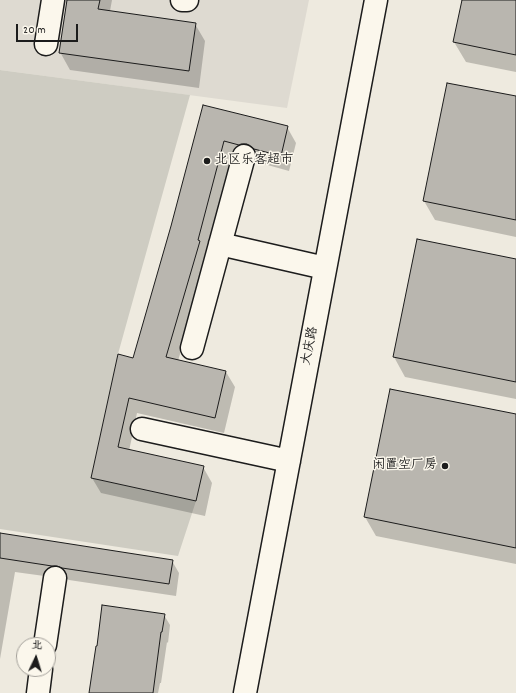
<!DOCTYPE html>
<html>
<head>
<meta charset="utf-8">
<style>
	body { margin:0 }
	#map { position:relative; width:516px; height:693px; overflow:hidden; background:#eeeadf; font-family:Dekko,"LXGW WenKai TC",sans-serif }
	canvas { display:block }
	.north { position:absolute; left:16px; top:637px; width:40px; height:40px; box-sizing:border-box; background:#fbf7ec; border:1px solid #a29f99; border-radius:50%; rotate:4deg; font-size:11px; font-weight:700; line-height:16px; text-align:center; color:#1c1c1c }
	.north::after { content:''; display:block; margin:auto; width:14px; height:18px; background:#1c1c1c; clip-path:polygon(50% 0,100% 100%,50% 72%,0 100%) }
	.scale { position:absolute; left:16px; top:24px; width:62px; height:18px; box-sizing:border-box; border:2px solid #1c1c1c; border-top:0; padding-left:5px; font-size:12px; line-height:14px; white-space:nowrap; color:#1c1c1c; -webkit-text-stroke:3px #fbf7ec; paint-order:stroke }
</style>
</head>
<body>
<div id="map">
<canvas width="516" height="693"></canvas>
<div class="north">北</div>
<div class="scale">20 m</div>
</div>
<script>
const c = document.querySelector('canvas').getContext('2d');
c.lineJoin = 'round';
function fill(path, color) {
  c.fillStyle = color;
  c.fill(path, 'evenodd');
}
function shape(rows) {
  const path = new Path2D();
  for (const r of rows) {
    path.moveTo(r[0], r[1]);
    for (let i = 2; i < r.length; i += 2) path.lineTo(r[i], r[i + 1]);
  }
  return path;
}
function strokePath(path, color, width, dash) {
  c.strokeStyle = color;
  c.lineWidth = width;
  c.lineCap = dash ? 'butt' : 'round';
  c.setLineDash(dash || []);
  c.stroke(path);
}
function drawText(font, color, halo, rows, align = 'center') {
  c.font = font + ' Dekko,"LXGW WenKai TC",sans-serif';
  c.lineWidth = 3;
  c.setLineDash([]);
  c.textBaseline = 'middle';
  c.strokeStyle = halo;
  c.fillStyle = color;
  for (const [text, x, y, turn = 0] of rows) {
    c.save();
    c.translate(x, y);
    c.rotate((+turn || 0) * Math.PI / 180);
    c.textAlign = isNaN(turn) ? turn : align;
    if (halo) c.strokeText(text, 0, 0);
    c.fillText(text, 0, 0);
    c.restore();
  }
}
fill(shape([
	[0,0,309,0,287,108,0,70]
]), '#dedad1');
fill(shape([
	[0,70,190,95,118,354,91,478,196,501,178,556,0,529]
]), '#ceccc2');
fill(shape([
	[68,0,112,0,110,11,195,24,205,41,199,88,70,70,60,52],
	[463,0,516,0,516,72,466,62,454,42],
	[516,97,516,237,435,220,424,201],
	[204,106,287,127,296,143,289,171,264,164,257,159,250,159,208,257,178,361,226,372,235,387,224,433,137,413,129,451,203,467,212,483,205,516,101,493,92,478,134,359,172,226],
	[417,240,516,260,516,399,405,377,394,357],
	[516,415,516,564,376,536,365,517],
	[0,534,172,561,179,573,176,596,69,580,65,578,59,578,15,572,0,659],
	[164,615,170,625,168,643,167,642,161,683,160,683,158,693,90,693]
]), '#0003');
const building = shape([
	[67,0,100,0,98,9,196,23,189,71,59,53,67,0],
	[462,0,516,0,516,55,453,42,462,0],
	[447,83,516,96,516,220,423,201,447,83],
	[203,105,288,126,281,156,254,149,247,144,241,144,239,145,224,141,198,240,200,241,166,357,226,371,215,418,129,398,118,447,204,466,196,501,91,478,118,354,133,358,171,226,203,105],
	[417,239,516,259,516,382,393,357,417,239],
	[390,389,516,414,516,548,364,517,390,389],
	[0,533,173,560,169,584,62,568,57,566,52,566,0,558,0,533],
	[102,605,165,614,162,632,161,632,153,693,89,693,96,646,97,646,102,605]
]);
fill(building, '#b9b6af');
strokePath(building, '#1c1c1c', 1);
const minor = shape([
	[182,0,187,0],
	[46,44,53,0],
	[220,244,325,268],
	[192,348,244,156],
	[142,429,289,461],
	[45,645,55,578],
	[38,693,41,669],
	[245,693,376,0]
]);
strokePath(minor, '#1c1c1c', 25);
strokePath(minor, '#fbf7ec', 22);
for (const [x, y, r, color] of [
	[207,161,4,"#1c1c1c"],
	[445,466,4,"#1c1c1c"]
]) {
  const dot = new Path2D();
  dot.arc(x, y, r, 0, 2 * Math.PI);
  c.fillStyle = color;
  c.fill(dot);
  strokePath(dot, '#fbf7ec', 1.5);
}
drawText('13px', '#1c1c1c', '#fbf7ec', [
	["北区乐客超市",215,161],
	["闲置空厂房",437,466,"right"]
], 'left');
drawText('13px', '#1c1c1c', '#fbf7ec', [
	["大庆路",311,346,-79]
]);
</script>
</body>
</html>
